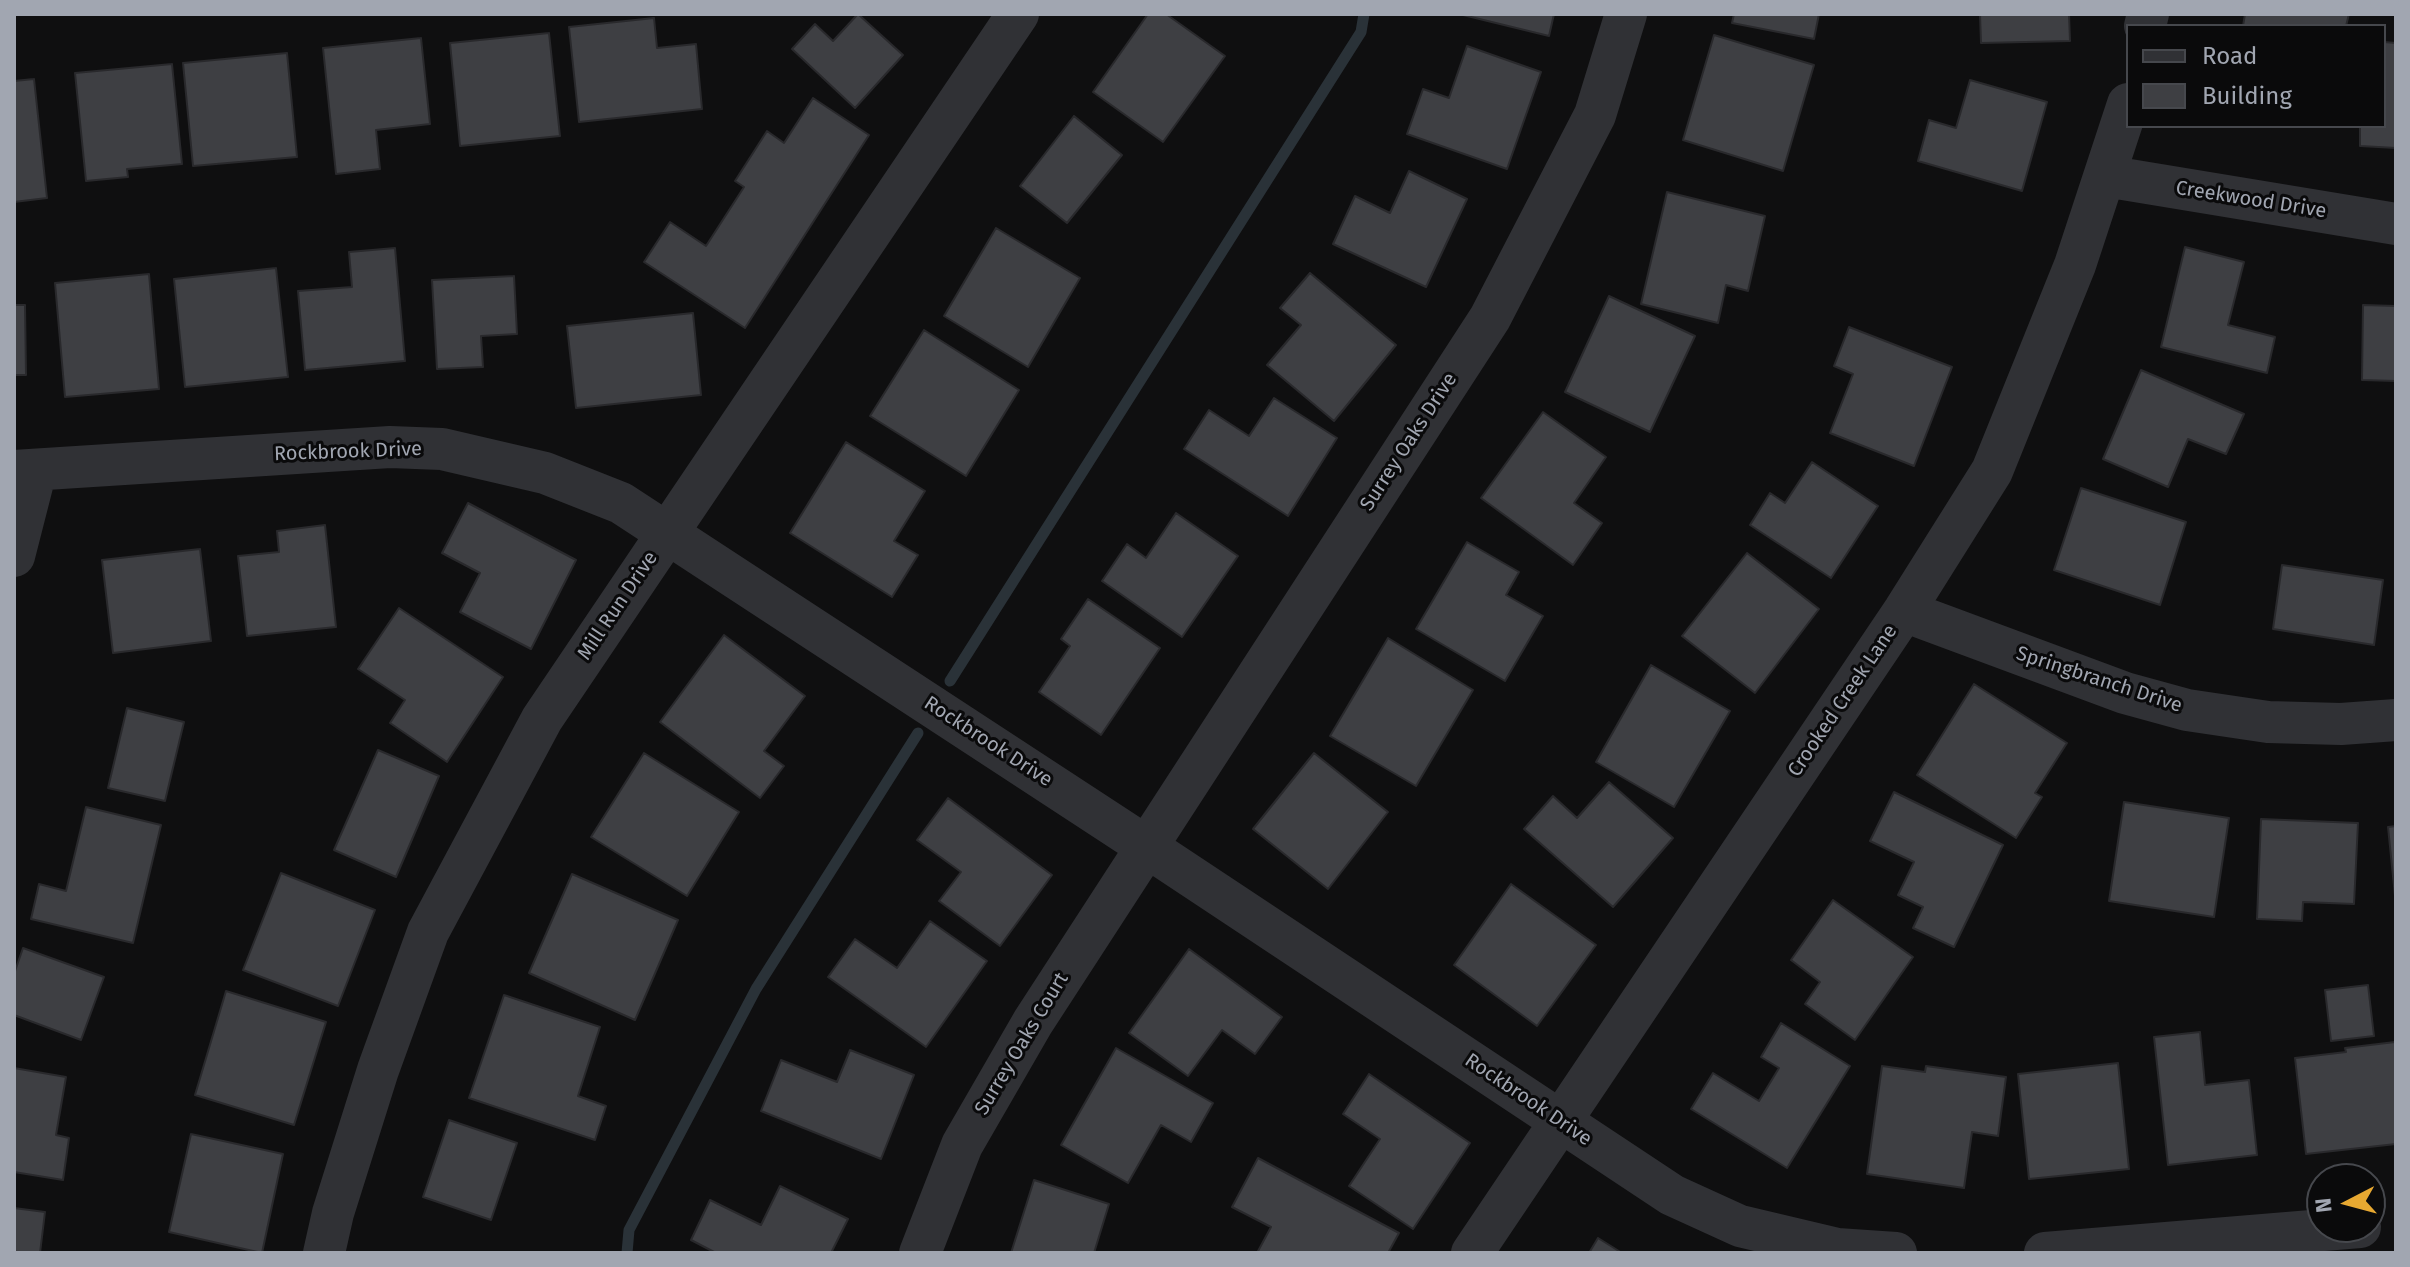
<!DOCTYPE html>
<html>
<head>
<meta charset="utf-8">
<style>
	body { margin:0 }
	#map { position:relative; width:2410px; height:1267px; overflow:hidden; background:#0f0f10; font-family:"Fira Sans",sans-serif }
	canvas { display:block }
	.frame { position:absolute; inset:0; border:16px solid #a1a6b1; pointer-events:none }
	.legend { position:absolute; left:2126px; top:24px; width:260px; height:104px; box-sizing:border-box; background:#0a0a0b; border:2px solid #46484d; margin:0; padding:10px 14px; list-style:none; font-size:24px; color:#a1a6b1 }
	.legend li { display:flex; align-items:center; gap:16px; height:40px }
	.legend b { width:40px; border:2px solid #46484d }
	.north { position:absolute; left:2306px; top:1163px; width:80px; height:80px; box-sizing:border-box; background:#0a0a0b; border:2px solid #46484d; border-radius:50%; rotate:264deg; font-size:22px; font-weight:700; line-height:32px; text-align:center; color:#a1a6b1 }
	.north::after { content:''; display:block; margin:auto; width:28px; height:36px; background:#e7a831; clip-path:polygon(50% 0,100% 100%,50% 72%,0 100%) }
</style>
</head>
<body>
<div id="map">
<canvas width="2410" height="1267"></canvas>
<div class="frame"></div>
<ul class="legend">
<li><b style="height:10px;background:#303135"></b>Road</li>
<li><b style="height:22px;background:#3e3f43"></b>Building</li>
</ul>
<div class="north">N</div>
</div>
<script>
const c = document.querySelector('canvas').getContext('2d');
c.lineJoin = 'round';
function shape(rows) {
  const path = new Path2D();
  for (const r of rows) {
    path.moveTo(r[0], r[1]);
    for (let i = 2; i < r.length; i += 2) path.lineTo(r[i], r[i + 1]);
  }
  return path;
}
function strokePath(path, color, width, dash) {
  c.strokeStyle = color;
  c.lineWidth = width;
  c.lineCap = dash ? 'butt' : 'round';
  c.setLineDash(dash || []);
  c.stroke(path);
}
function fill(path, color) {
  c.fillStyle = color;
  c.fill(path, 'evenodd');
}
function drawText(font, color, halo, rows, align = 'center') {
  c.font = font + ' "Fira Sans",sans-serif';
  c.lineWidth = 6;
  c.setLineDash([]);
  c.textBaseline = 'middle';
  c.strokeStyle = halo;
  c.fillStyle = color;
  for (const [text, x, y, turn = 0] of rows) {
    c.save();
    c.translate(x, y);
    c.rotate((+turn || 0) * Math.PI / 180);
    c.textAlign = isNaN(turn) ? turn : align;
    if (halo) c.strokeText(text, 0, 0);
    c.fillText(text, 0, 0);
    c.restore();
  }
}
strokePath(shape([
	[950,681,1361,32,1364,14],
	[627,1253,629,1230,756,989,918,733]
]), '#2a3238', 11);
const building = shape([
	[858,14,903,55,855,108,792,49,815,24,833,41,858,14],
	[1148,14,1166,14,1225,56,1163,142,1093,92,1148,14],
	[1459,14,1554,14,1549,36,1459,14],
	[1734,14,1819,14,1814,39,1732,23,1734,14],
	[1980,14,2069,14,2070,41,1981,43,1980,14],
	[2245,14,2349,14,2346,26,2243,26,2245,14],
	[654,18,657,48,696,44,702,109,579,122,569,27,654,18],
	[549,33,560,136,460,146,450,43,549,33],
	[1714,35,1814,65,1783,171,1683,140,1714,35],
	[421,38,430,124,376,130,380,169,336,174,323,48,421,38],
	[2384,42,2396,43,2396,148,2360,146,2360,126,2384,126,2384,42],
	[1467,46,1541,72,1507,169,1407,134,1423,89,1449,98,1467,46],
	[287,53,297,157,193,166,183,63,287,53],
	[172,64,182,164,127,169,128,177,86,181,75,73,172,64],
	[34,79,47,198,14,202,14,81,34,79],
	[1970,80,2047,102,2022,191,1918,161,1929,120,1956,128,1970,80],
	[813,98,869,135,745,328,644,262,670,222,706,246,744,187,735,181,767,131,784,143,813,98],
	[1074,116,1122,155,1067,223,1020,186,1074,116],
	[1409,171,1467,199,1426,287,1333,244,1355,196,1390,213,1409,171],
	[1667,192,1765,216,1748,291,1726,285,1718,323,1641,304,1667,192],
	[996,228,1080,278,1028,367,944,316,996,228],
	[2185,247,2244,262,2228,325,2275,337,2267,373,2161,347,2185,247],
	[395,248,405,361,305,370,298,291,352,287,349,252,395,248],
	[276,268,288,377,185,387,174,279,276,268],
	[1310,273,1396,345,1334,421,1267,365,1301,325,1280,308,1310,273],
	[149,274,159,389,65,397,55,283,149,274],
	[514,276,517,334,481,336,483,367,437,369,432,280,514,276],
	[1609,296,1695,336,1650,432,1565,392,1609,296],
	[14,305,25,305,26,375,14,375,14,305],
	[2363,305,2396,306,2396,381,2362,380,2363,305],
	[693,313,701,395,576,408,567,326,693,313],
	[1849,327,1952,367,1914,466,1830,433,1853,374,1834,366,1849,327],
	[924,330,1019,390,966,476,870,416,924,330],
	[2141,370,2244,414,2226,454,2188,439,2168,487,2103,459,2141,370],
	[1274,398,1337,438,1288,516,1184,449,1209,410,1249,436,1274,398],
	[1543,412,1606,457,1574,503,1602,523,1573,565,1481,498,1543,412],
	[846,442,925,491,894,541,918,555,892,597,790,533,846,442],
	[1812,462,1878,506,1831,578,1750,525,1770,493,1785,503,1812,462],
	[2081,488,2186,522,2160,605,2054,570,2081,488],
	[468,503,576,560,531,649,460,612,480,573,442,553,468,503],
	[1176,513,1238,556,1182,637,1102,581,1127,544,1146,558,1176,513],
	[325,525,336,627,247,636,238,556,279,552,277,531,325,525],
	[1467,542,1519,572,1506,595,1543,616,1505,681,1416,629,1467,542],
	[200,549,211,641,113,653,102,560,200,549],
	[1747,553,1819,609,1755,693,1682,636,1747,553],
	[2282,565,2383,580,2374,645,2273,629,2282,565],
	[1088,599,1160,648,1101,735,1039,692,1070,646,1061,639,1088,599],
	[399,608,503,677,447,762,390,723,405,700,358,669,399,608],
	[724,635,805,696,764,751,784,766,760,798,660,722,724,635],
	[1388,638,1473,690,1416,786,1330,736,1388,638],
	[1651,665,1730,711,1674,807,1596,762,1651,665],
	[1974,684,2067,743,2035,793,2042,797,2016,838,1917,775,1974,684],
	[127,708,184,722,165,801,108,788,127,708],
	[378,750,439,776,396,877,334,850,378,750],
	[644,753,739,812,687,896,591,837,644,753],
	[1314,753,1388,812,1328,889,1253,829,1314,753],
	[1609,782,1673,838,1613,907,1524,829,1553,796,1577,818,1609,782],
	[1894,792,2003,845,1954,947,1913,928,1923,907,1898,895,1914,862,1870,841,1894,792],
	[948,798,1052,875,1000,946,939,901,961,872,917,840,948,798],
	[2124,802,2229,818,2214,917,2109,901,2124,802],
	[86,807,161,825,133,943,31,919,39,884,66,891,86,807],
	[2261,819,2358,823,2354,904,2303,902,2302,921,2257,919,2261,819],
	[2396,826,2396,906,2388,827,2396,826],
	[281,873,375,910,338,1006,243,970,281,873],
	[572,874,678,920,635,1020,529,973,572,874],
	[1511,884,1596,945,1537,1026,1454,965,1511,884],
	[1833,900,1913,957,1855,1040,1805,1004,1820,982,1791,960,1833,900],
	[930,921,987,961,926,1047,828,977,855,939,897,968,930,921],
	[23,948,104,977,81,1040,14,1015,14,974,23,948],
	[1189,949,1282,1017,1255,1054,1222,1030,1188,1076,1129,1033,1189,949],
	[2368,985,2374,1036,2331,1041,2325,990,2368,985],
	[226,991,326,1022,294,1125,195,1095,226,991],
	[504,995,600,1027,578,1096,606,1106,595,1140,469,1098,504,995],
	[1781,1023,1850,1066,1787,1168,1691,1109,1713,1073,1759,1101,1779,1068,1761,1057,1781,1023],
	[2200,1032,2205,1085,2249,1080,2257,1155,2168,1165,2154,1037,2200,1032],
	[2395,1042,2396,1144,2306,1154,2295,1058,2346,1052,2345,1048,2395,1042],
	[1116,1048,1213,1103,1191,1142,1161,1125,1128,1183,1061,1145,1116,1048],
	[850,1050,914,1075,881,1159,761,1111,781,1060,837,1082,850,1050],
	[2118,1063,2129,1169,2029,1179,2018,1074,2118,1063],
	[1882,1066,1925,1072,1926,1066,2006,1077,1998,1136,1972,1132,1964,1188,1867,1174,1882,1066],
	[14,1068,66,1077,56,1135,69,1138,63,1180,14,1172,14,1068],
	[1369,1074,1470,1143,1413,1229,1349,1186,1380,1139,1343,1114,1369,1074],
	[449,1120,517,1143,491,1220,423,1197,449,1120],
	[191,1134,283,1154,262,1253,169,1232,191,1134],
	[1258,1158,1399,1233,1388,1253,1257,1253,1271,1227,1232,1207,1258,1158],
	[1034,1180,1109,1204,1094,1253,1011,1253,1034,1180],
	[780,1186,848,1219,831,1253,716,1253,691,1240,710,1200,761,1225,780,1186],
	[14,1208,45,1212,40,1253,14,1253,14,1208],
	[1598,1238,1622,1253,1589,1253,1598,1238]
]);
fill(building, '#3e3f43');
strokePath(building, '#29292c', 2);
strokePath(shape([
	[2145,26,2148,14],
	[2105,176,2396,224],
	[14,471,390,447,442,449,545,473,621,503,1147,847,1672,1195,1740,1226,1837,1249,1896,1253],
	[14,556,36,470],
	[1904,611,2125,693,2187,710,2268,722,2341,724,2396,720],
	[324,1253,333,1213,378,1070,428,932,542,719,1018,14],
	[920,1253,962,1145,1033,1022,1490,318,1595,115,1626,14],
	[1472,1253,1904,611,1992,471,2075,265,2128,104],
	[2045,1253,2360,1227]
]), '#303135', 42);
drawText('20px', '#a1a6b1', '#0a0a0b', [
	["Creekwood Drive",2251,200,9],
	["Surrey Oaks Drive",1409,442,-57],
	["Rockbrook Drive",348,452,-2],
	["Mill Run Drive",618,606,-56],
	["Springbranch Drive",2099,680,18],
	["Crooked Creek Lane",1843,701,-56],
	["Rockbrook Drive",988,742,33],
	["Surrey Oaks Court",1022,1044,-59],
	["Rockbrook Drive",1528,1100,34]
]);
</script>
</body>
</html>
